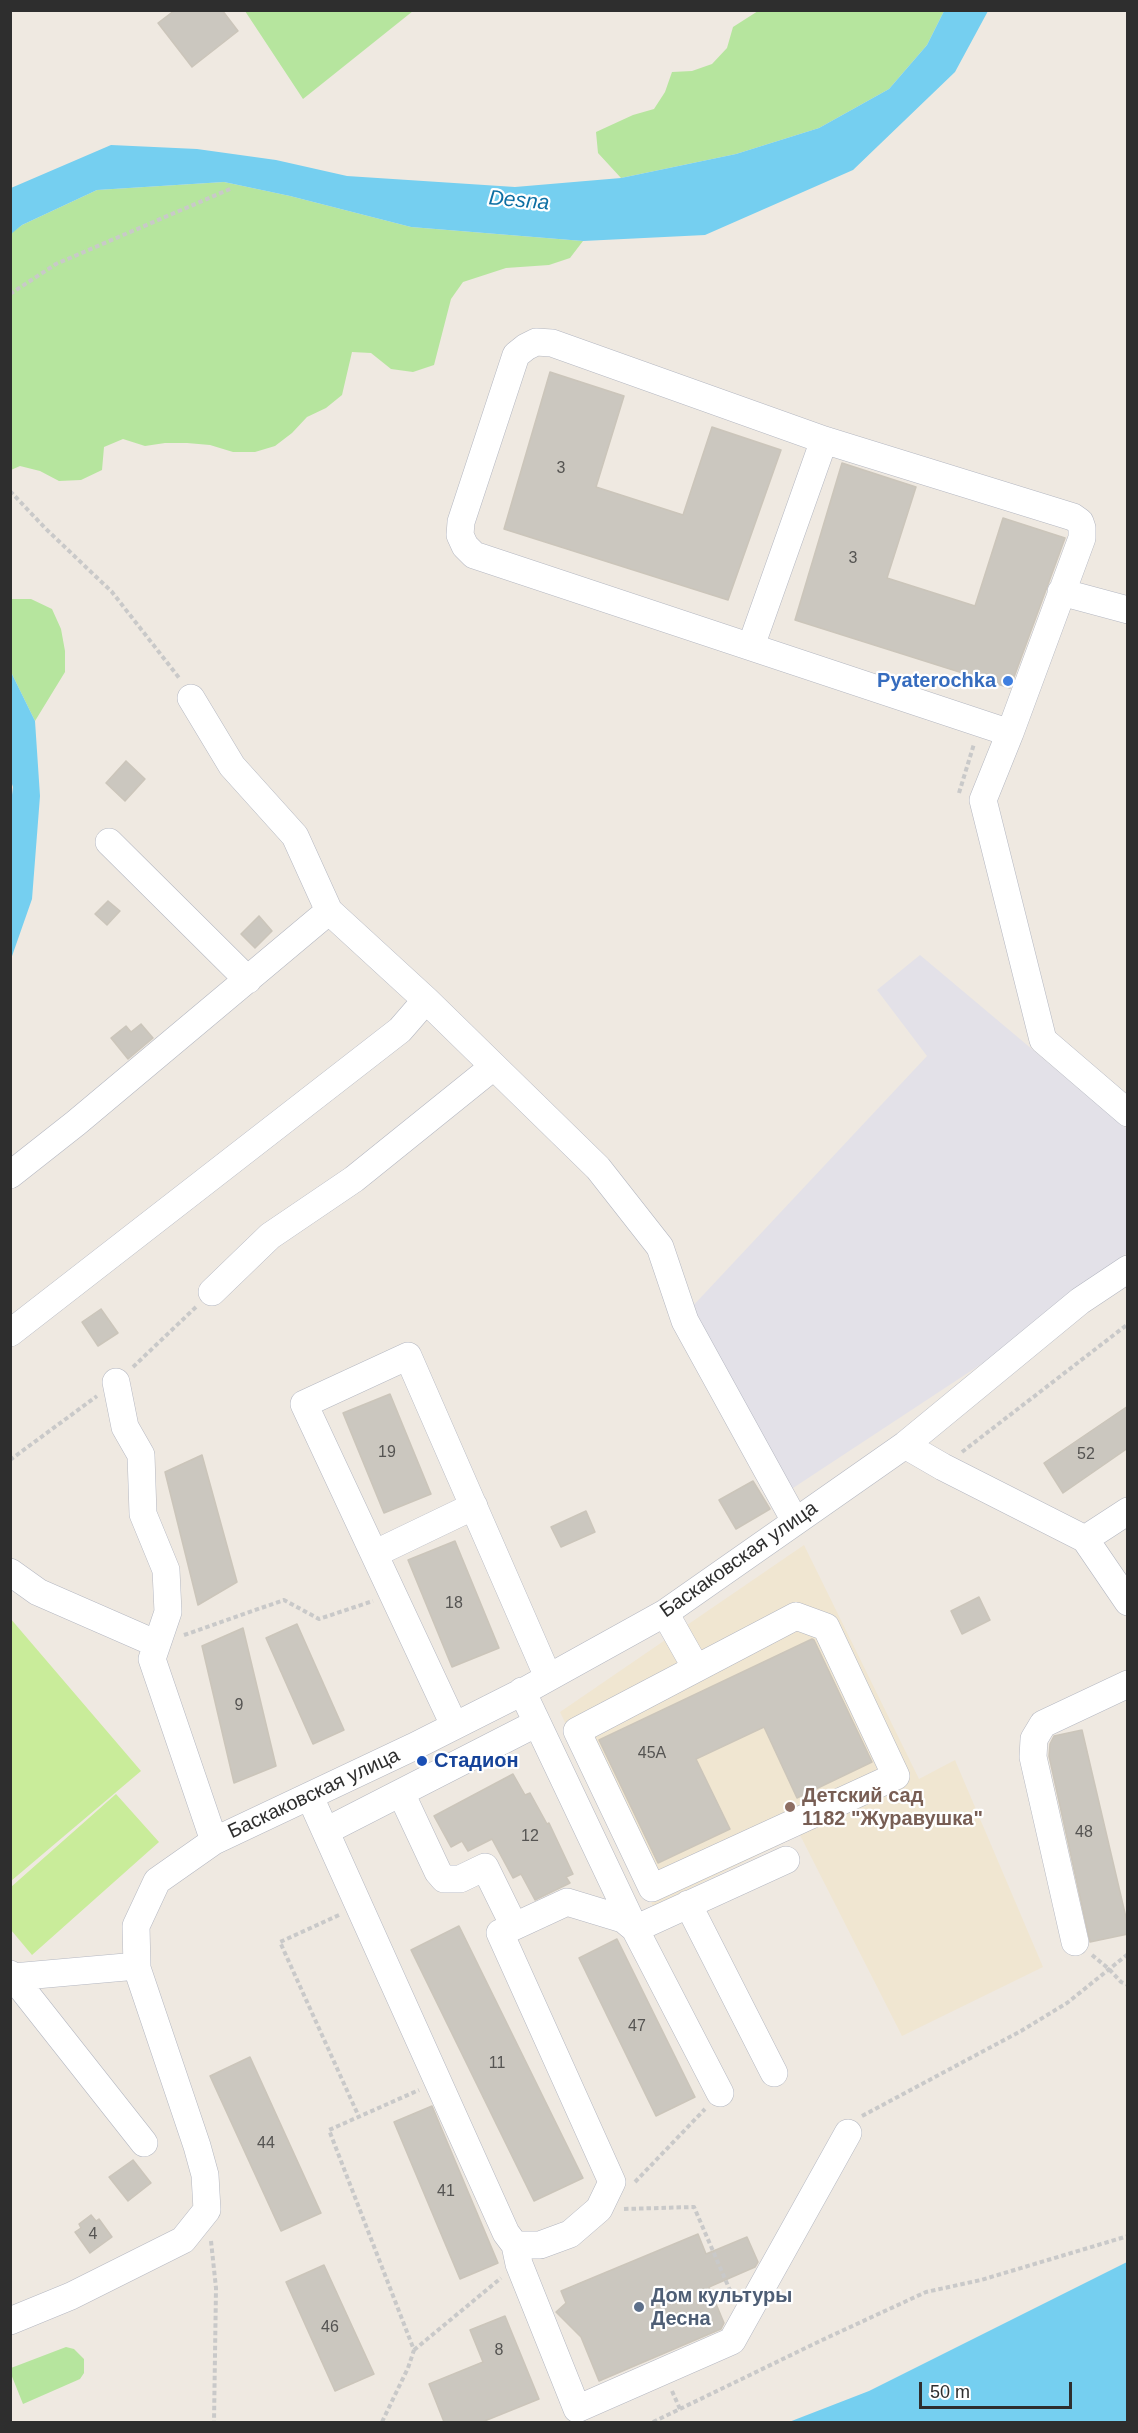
<!DOCTYPE html>
<html>
<head>
<meta charset="utf-8">
<style>
	body { margin:0 }
	#map { position:relative; width:1138px; height:2433px; overflow:hidden; background:#efe9e1; font-family:Helvetica,sans-serif }
	canvas { display:block }
	.frame { position:absolute; inset:0; border:12px solid #2e2e2e; pointer-events:none }
	.scale { position:absolute; left:919px; top:2382px; width:153px; height:27px; box-sizing:border-box; border:3px solid #2e2e2e; border-top:0; padding-left:8px; font-size:18px; line-height:21px; white-space:nowrap; color:#2e2e2e; -webkit-text-stroke:4px #fff; paint-order:stroke }
</style>
</head>
<body>
<div id="map">
<canvas width="1138" height="2433"></canvas>
<div class="frame"></div>
<div class="scale">50 m</div>
</div>
<script>
const c = document.querySelector('canvas').getContext('2d');
c.lineJoin = 'round';
function fill(path, color) {
  c.fillStyle = color;
  c.fill(path, 'evenodd');
}
function shape(rows) {
  const path = new Path2D();
  for (const r of rows) {
    path.moveTo(r[0], r[1]);
    for (let i = 2; i < r.length; i += 2) path.lineTo(r[i], r[i + 1]);
  }
  return path;
}
function strokePath(path, color, width, dash) {
  c.strokeStyle = color;
  c.lineWidth = width;
  c.lineCap = dash ? 'butt' : 'round';
  c.setLineDash(dash || []);
  c.stroke(path);
}
function drawText(font, color, halo, rows, align = 'center') {
  c.font = font + ' Helvetica,sans-serif';
  c.lineWidth = 4.5;
  c.setLineDash([]);
  c.textBaseline = 'middle';
  c.strokeStyle = halo;
  c.fillStyle = color;
  for (const [text, x, y, turn = 0] of rows) {
    c.save();
    c.translate(x, y);
    c.rotate((+turn || 0) * Math.PI / 180);
    c.textAlign = isNaN(turn) ? turn : align;
    if (halo) c.strokeText(text, 0, 0);
    c.fillText(text, 0, 0);
    c.restore();
  }
}
fill(shape([
	[920,955,1127,1129,1127,1253,992,1357,790,1490,690,1309,927,1056,877,990]
]), '#e3e1e8');
fill(shape([
	[804,1545,919,1779,955,1760,1043,1967,902,2036,800,1835,653,1906,560,1712]
]), '#f0e6d1');
fill(shape([
	[245,11,413,11,303,99],
	[758,11,944,11,927,45,889,89,819,128,736,154,621,178,598,153,596,132,633,115,654,109,665,92,672,72,692,71,712,64,727,48,733,27],
	[224,182,290,196,411,227,583,241,570,258,549,265,506,268,463,282,451,299,434,365,413,372,391,369,371,353,352,352,342,395,326,408,307,417,292,433,275,446,255,452,233,452,210,445,187,443,165,443,145,446,123,439,104,447,102,470,81,480,59,481,40,471,20,466,11,470,10,234,22,225,97,190],
	[11,599,31,599,52,609,61,629,65,651,65,672,35,721,11,672],
	[66,2347,74,2349,84,2359,84,2373,80,2379,23,2404,11,2374,11,2368]
]), '#b6e59e');
fill(shape([
	[10,1618,141,1771,11,1881,10,1881],
	[116,1794,159,1842,32,1955,11,1930,11,1887]
]), '#c9ec9a');
fill(shape([
	[944,11,988,11,955,72,853,170,705,235,583,241,411,227,290,196,224,182,97,190,22,225,11,234,11,188,111,145,197,149,276,160,347,176,515,187,621,178,736,154,819,128,889,89,927,45],
	[11,672,35,721,40,796,32,899,11,959,10,811,13,787,10,778],
	[1127,2262,1127,2422,789,2422,869,2391]
]), '#75cff0');
const building = shape([
	[175,10,222,10,238,31,192,67,158,23,175,10],
	[550,372,624,396,596,487,683,515,712,427,781,450,728,600,504,529,550,372],
	[842,463,916,487,887,578,975,606,1003,518,1065,538,1010,688,795,620,842,463],
	[126,761,145,779,125,801,106,783,126,761],
	[108,901,120,911,107,925,95,914,108,901],
	[259,916,272,931,255,948,241,934,259,916],
	[141,1024,153,1038,128,1059,111,1038,126,1026,131,1032,141,1024],
	[101,1309,118,1333,98,1346,82,1322,101,1309],
	[390,1394,431,1494,384,1513,343,1413,390,1394],
	[1128,1406,1128,1448,1063,1493,1044,1463,1128,1406],
	[202,1455,237,1582,198,1605,165,1472,202,1455],
	[753,1481,770,1509,736,1529,719,1500,753,1481],
	[586,1511,595,1532,561,1547,551,1527,586,1511],
	[455,1541,499,1648,452,1667,408,1560,455,1541],
	[979,1597,990,1620,962,1634,951,1611,979,1597],
	[297,1624,344,1730,313,1744,266,1638,297,1624],
	[243,1628,276,1766,234,1783,202,1646,243,1628],
	[812,1639,814,1640,872,1762,797,1798,764,1727,696,1759,730,1829,658,1863,599,1740,812,1639],
	[1082,1730,1128,1926,1128,1934,1090,1942,1049,1756,1050,1744,1054,1736,1082,1730],
	[513,1774,525,1795,530,1793,547,1824,549,1823,573,1874,566,1877,570,1883,535,1900,521,1874,513,1878,492,1839,468,1851,462,1841,451,1847,434,1816,513,1774],
	[459,1926,583,2178,534,2201,411,1950,459,1926],
	[617,1939,695,2097,656,2116,579,1958,617,1939],
	[250,2057,321,2213,281,2231,210,2076,250,2057],
	[432,2106,498,2263,460,2279,394,2122,432,2106],
	[133,2160,151,2183,128,2201,109,2177,133,2160],
	[91,2215,96,2221,99,2219,112,2237,90,2253,75,2232,81,2228,79,2224,91,2215],
	[698,2234,706,2254,747,2237,758,2262,755,2267,709,2287,724,2323,721,2329,599,2381,581,2337,556,2312,566,2303,561,2291,698,2234],
	[324,2265,374,2374,335,2391,286,2282,324,2265],
	[505,2316,539,2399,482,2422,444,2422,429,2384,483,2362,470,2330,505,2316]
]);
fill(building, '#cbc7bf');
strokePath(building, '#cbc5ba', 1.5);
const minor = shape([
	[1061,592,1128,610],
	[751,646,824,440],
	[191,698,232,766,295,836,329,911,426,1000,598,1168,660,1247,685,1321,795,1521],
	[1010,733,474,555,465,546,460,535,461,522,516,355,526,347,536,342,552,343,824,440,1073,517,1080,522,1082,528,1082,538,1010,733,983,800,1043,1040,1128,1113],
	[109,842,248,980],
	[10,1175,76,1123,329,911],
	[212,1292,270,1236,354,1179,493,1067],
	[10,1333,400,1030,426,1000],
	[116,1382,125,1427,141,1455,143,1514,166,1570,168,1612,152,1659,214,1841],
	[905,1445,943,1467,1085,1539,1128,1602],
	[1085,1539,1128,1511],
	[374,1554,474,1506],
	[10,1572,38,1592,157,1644],
	[665,1613,696,1668],
	[796,1616,826,1627,896,1776,652,1888,577,1731,796,1616],
	[522,1691,635,1929,786,1860],
	[454,1725,304,1404,408,1356,548,1677],
	[401,1793,438,1872,444,1879,460,1879,485,1867,514,1926],
	[310,1797,506,2233,515,2245,540,2245,570,2234,599,2209,612,2182,500,1933,567,1902,623,1919,635,1929,720,2093],
	[326,1831,537,1723],
	[688,1904,774,2073],
	[1075,1942,1033,1757,1034,1739,1043,1724,1128,1684],
	[10,1974,13,1977,137,1966],
	[13,1977,144,2143],
	[515,2245,519,2264,577,2409,732,2341,848,2133],
	[10,2321,71,2296,183,2240,207,2210,205,2175,197,2146,137,1968,136,1926,157,1881,214,1841,413,1747,528,1689,665,1613,905,1445,1080,1301,1128,1269]
]);
strokePath(minor, '#b4b7c1', 28);
strokePath(shape([
	[10,294,56,264,230,189],
	[10,491,45,528,112,592,180,679],
	[959,793,974,744],
	[133,1367,197,1306],
	[962,1452,1128,1324],
	[10,1460,97,1396],
	[184,1635,284,1600,319,1619,373,1601],
	[339,1915,280,1942,359,2117],
	[1092,1955,1109,1969,1121,1982,1128,1985],
	[862,2116,1021,2031,1067,2003,1128,1954],
	[635,2182,705,2109],
	[624,2209,694,2207,732,2295],
	[211,2241,216,2288,214,2422],
	[414,2350,501,2278],
	[672,2391,680,2409],
	[382,2422,408,2368,414,2350,329,2130,419,2090],
	[653,2422,820,2341,926,2292,981,2280,1128,2236]
]), '#c9c9c9', 4, [4.5, 3]);
strokePath(minor, '#fff', 27);
for (const [x, y, r, color] of [
	[1008,681,6,"#3f7fe0"],
	[422,1761,6,"#1a4fb4"],
	[790,1807,6,"#8d6e63"],
	[639,2307,6,"#5c6f8a"]
]) {
  const dot = new Path2D();
  dot.arc(x, y, r, 0, 2 * Math.PI);
  c.fillStyle = color;
  c.fill(dot);
  strokePath(dot, '#fff', 2);
}
drawText('16px', '#555452', null, [
	["3",561,469],
	["3",853,559],
	["19",387,1453],
	["52",1086,1455],
	["18",454,1604],
	["9",239,1706],
	["45А",652,1754],
	["48",1084,1833],
	["12",530,1837],
	["47",637,2027],
	["11",497,2064],
	["44",266,2144],
	["41",446,2192],
	["4",93,2235],
	["46",330,2328],
	["8",499,2351]
]);
drawText('bold 20px', '#366cbe', '#fff', [
	["Pyaterochka",996,681]
], 'right');
drawText('20px', '#2e2e2e', '#fff', [
	["Баскаковская улица",739,1560,-35],
	["Баскаковская улица",314,1794,-25]
]);
drawText('bold 20px', '#164399', '#fff', [
	["Стадион",434,1761]
], 'left');
drawText('bold 20px', '#785e54', '#fff', [
	["Детский сад",802,1796],
	["1182 \"Журавушка\"",802,1819]
], 'left');
drawText('bold 20px', '#4e5e75', '#fff', [
	["Дом культуры",651,2296],
	["Десна",651,2319]
], 'left');
drawText('italic 21px', '#0d6fa3', '#fff', [
	["Desna",519,201,5]
]);
</script>
</body>
</html>
